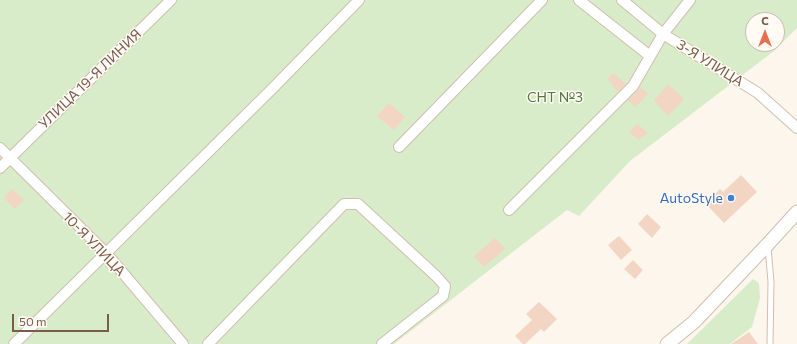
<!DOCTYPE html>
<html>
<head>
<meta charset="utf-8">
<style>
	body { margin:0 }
	#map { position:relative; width:797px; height:344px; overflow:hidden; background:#fdf6ec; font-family:Commissioner,sans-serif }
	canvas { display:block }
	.north { position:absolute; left:745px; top:12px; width:40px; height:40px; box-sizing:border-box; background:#fffaf3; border:1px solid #cabbb1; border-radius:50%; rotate:0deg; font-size:11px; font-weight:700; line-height:16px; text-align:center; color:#7a5c4d }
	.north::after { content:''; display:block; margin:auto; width:14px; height:18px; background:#e76f51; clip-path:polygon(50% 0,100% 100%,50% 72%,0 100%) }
	.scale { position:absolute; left:12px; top:314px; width:97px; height:18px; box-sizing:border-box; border:2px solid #7a5c4d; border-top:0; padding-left:5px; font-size:12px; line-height:14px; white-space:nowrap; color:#7a5c4d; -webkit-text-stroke:3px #fffaf3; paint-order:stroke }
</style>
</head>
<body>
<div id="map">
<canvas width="797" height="344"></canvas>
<div class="north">С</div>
<div class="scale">50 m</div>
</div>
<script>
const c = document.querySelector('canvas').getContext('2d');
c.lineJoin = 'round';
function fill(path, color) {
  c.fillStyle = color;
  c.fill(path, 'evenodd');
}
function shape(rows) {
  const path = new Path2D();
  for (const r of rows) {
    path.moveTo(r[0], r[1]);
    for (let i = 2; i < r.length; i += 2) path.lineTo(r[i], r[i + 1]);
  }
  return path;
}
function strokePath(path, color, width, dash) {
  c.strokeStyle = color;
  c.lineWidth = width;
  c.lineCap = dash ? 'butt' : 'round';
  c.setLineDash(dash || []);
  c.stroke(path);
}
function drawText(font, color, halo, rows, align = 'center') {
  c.font = font + ' Commissioner,sans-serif';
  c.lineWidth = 3;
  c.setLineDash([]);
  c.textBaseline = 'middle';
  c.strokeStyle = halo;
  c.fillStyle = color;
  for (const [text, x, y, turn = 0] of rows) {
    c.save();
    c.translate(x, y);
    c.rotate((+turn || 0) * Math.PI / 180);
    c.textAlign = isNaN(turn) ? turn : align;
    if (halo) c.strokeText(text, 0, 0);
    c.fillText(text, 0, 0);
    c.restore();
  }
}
fill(shape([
	[0,0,797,0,797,28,774,51,630,161,579,216,567,210,394,344,0,344],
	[753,20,777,20,777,44,753,44],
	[753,279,759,283,760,298,752,327,730,344,687,344]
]), '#d8ecc9');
fill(shape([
	[613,73,626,84,618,92,612,86,613,85,607,79],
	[668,84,684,99,668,116,654,101],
	[640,87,648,94,635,107,628,100,638,91],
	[389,103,405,117,394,130,377,116],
	[637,124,648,133,639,140,629,132],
	[741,175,757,192,724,223,705,203,720,189,723,192],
	[12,189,24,200,15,209,4,198],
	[647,214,661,227,652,238,638,224],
	[619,236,632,250,621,260,608,245],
	[495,238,505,249,484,267,474,256],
	[633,260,643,270,635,279,624,269],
	[539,302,557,319,544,332,541,329,525,344,523,344,515,336,532,320,526,314],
	[749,332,758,344,731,344]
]), '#f3d5c3');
const service = shape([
	[768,247,771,282,770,344]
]);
const minor = shape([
	[579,0,650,56],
	[622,0,663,34,758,93,797,128],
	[663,34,690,0],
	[399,147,542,0],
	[0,148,106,253,183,344],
	[0,168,171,0],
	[509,210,633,86,663,34],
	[14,344,272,89,359,0],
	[208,344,344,204,358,204,436,276,445,286,443,296,382,344]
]);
const tertiary = shape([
	[667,344,694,322,768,244,797,212]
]);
strokePath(service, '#d1beb0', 7);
strokePath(minor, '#d1beb0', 12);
strokePath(tertiary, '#d1beb0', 15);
strokePath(service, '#fff', 5);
strokePath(minor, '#fff', 10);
strokePath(tertiary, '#fff', 13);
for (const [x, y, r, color] of [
	[731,198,4,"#3f7fe0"]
]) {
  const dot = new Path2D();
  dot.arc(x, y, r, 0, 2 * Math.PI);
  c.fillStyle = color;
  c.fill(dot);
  strokePath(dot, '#fffaf3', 1.5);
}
drawText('14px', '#7a5c4d', '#fffaf3', [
	["3-Я УЛИЦА",710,63,32],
	["УЛИЦА 19-Я ЛИНИЯ",90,79,-44],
	["10-Я УЛИЦА",94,244,46]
]);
drawText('14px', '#537a41', '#fffaf3', [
	["СНТ №3",555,97]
]);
drawText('14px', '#366cbe', '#fffaf3', [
	["AutoStyle",723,198]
], 'right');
</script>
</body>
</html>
